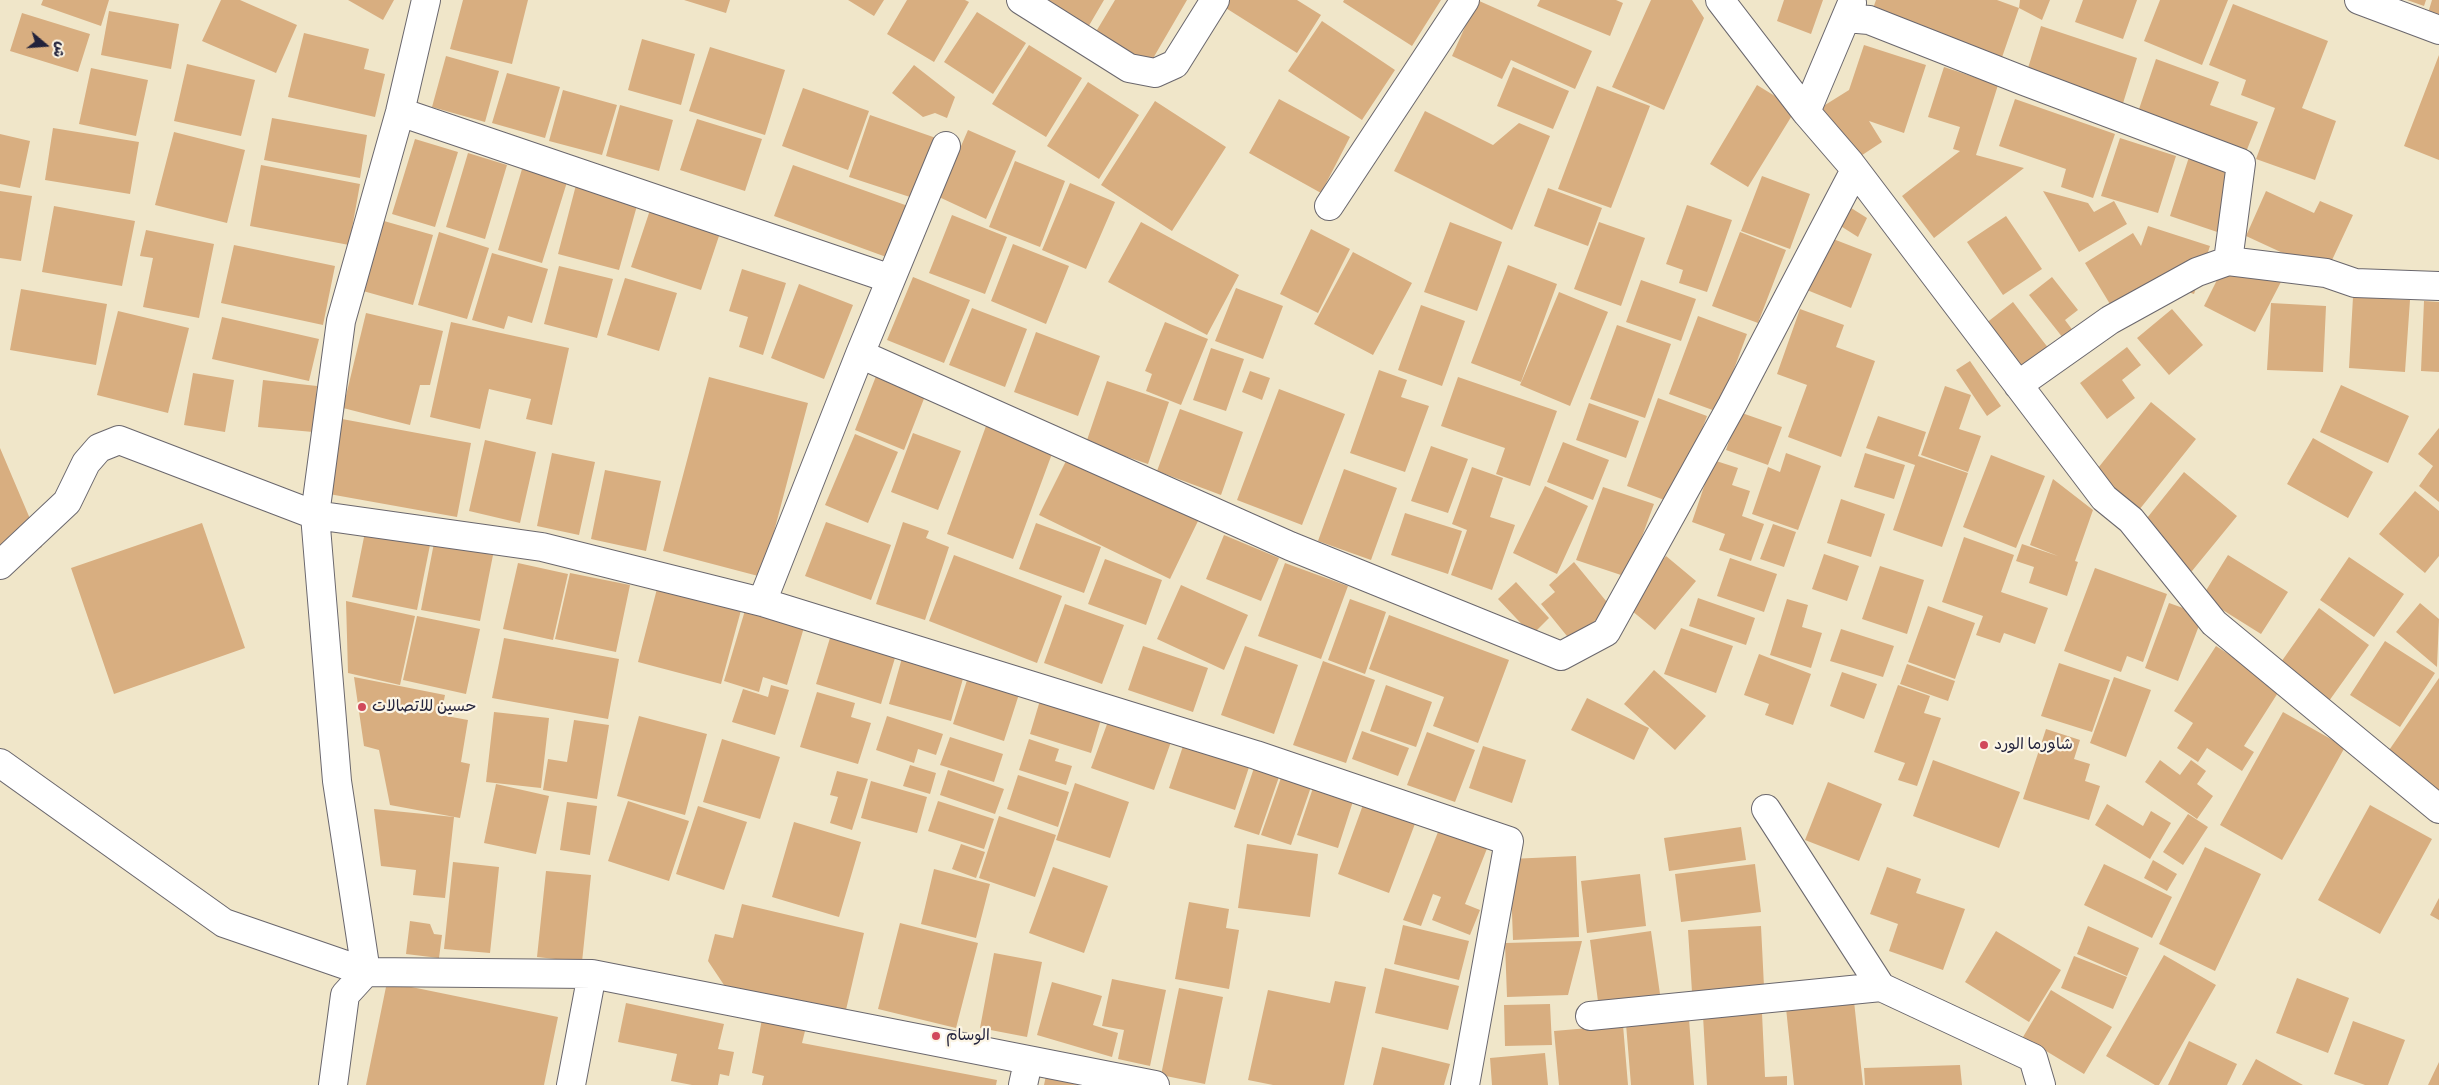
<!DOCTYPE html>
<html>
<head>
<meta charset="utf-8">
<style>
	body { margin:0 }
	#map { position:relative; width:2439px; height:1085px; overflow:hidden; background:#f0e6c9; font-family:Itim,"Playpen Sans Arabic",sans-serif }
	canvas { display:block }
	.north { position:absolute; left:20px; top:20px; width:50px; height:50px; -webkit-text-stroke:4px #fcf5e5; paint-order:stroke; rotate:108deg; font-size:14px; font-weight:700; line-height:20px; text-align:center; color:#22223b }
	.north::after { content:''; display:block; margin:auto; width:18px; height:22px; background:#22223b; clip-path:polygon(50% 0,100% 100%,50% 72%,0 100%) }
</style>
</head>
<body>
<div id="map">
<canvas width="2439" height="1085"></canvas>
<div class="north">ش</div>
</div>
<script>
const c = document.querySelector('canvas').getContext('2d');
c.lineJoin = 'round';
function fill(path, color) {
  c.fillStyle = color;
  c.fill(path, 'evenodd');
}
function shape(rows) {
  const path = new Path2D();
  for (const r of rows) {
    path.moveTo(r[0], r[1]);
    for (let i = 2; i < r.length; i += 2) path.lineTo(r[i], r[i + 1]);
  }
  return path;
}
function strokePath(path, color, width, dash) {
  c.strokeStyle = color;
  c.lineWidth = width;
  c.lineCap = dash ? 'butt' : 'round';
  c.setLineDash(dash || []);
  c.stroke(path);
}
function drawText(font, color, halo, rows, align = 'center') {
  c.font = font + ' Itim,"Playpen Sans Arabic",sans-serif';
  c.lineWidth = 4.5;
  c.setLineDash([]);
  c.textBaseline = 'middle';
  c.strokeStyle = halo;
  c.fillStyle = color;
  for (const [text, x, y, turn = 0] of rows) {
    c.save();
    c.translate(x, y);
    c.rotate((+turn || 0) * Math.PI / 180);
    c.textAlign = isNaN(turn) ? turn : align;
    if (halo) c.strokeText(text, 0, 0);
    c.fillText(text, 0, 0);
    c.restore();
  }
}
fill(shape([
	[43,0,109,0,101,26,41,5],
	[221,0,240,0,297,25,276,73,202,41],
	[348,0,394,0,383,20],
	[463,0,528,0,512,64,450,49],
	[684,0,730,0,726,13],
	[848,0,884,0,874,16],
	[907,0,965,0,969,2,934,62,887,34],
	[1047,0,1104,0,1087,29,1045,3],
	[1115,0,1187,0,1148,67,1094,35],
	[1224,0,1297,0,1321,15,1297,53,1221,5],
	[1344,0,1441,0,1412,46,1343,2],
	[1477,0,1592,51,1575,89,1511,60,1502,79,1452,56],
	[1540,0,1616,0,1623,3,1610,36,1537,6],
	[1651,0,1692,0,1704,18,1664,110,1612,87],
	[1784,0,1823,0,1811,34,1777,21],
	[1876,0,1997,0,2019,8,1999,66,1869,20],
	[2020,0,2050,0,2042,20,2019,8],
	[2083,0,2137,0,2123,39,2075,22],
	[2160,0,2228,0,2202,65,2144,41],
	[2407,0,2426,0,2424,6],
	[2432,0,2439,0,2439,41,2421,36],
	[2233,4,2328,41,2302,108,2336,121,2315,180,2256,159,2275,108,2241,95,2246,80,2209,65],
	[109,11,179,24,171,69,101,55],
	[977,12,1026,43,993,94,944,62],
	[22,13,90,34,78,72,10,51],
	[1322,21,1395,70,1362,120,1288,71],
	[2041,26,2137,58,2120,113,2024,81],
	[304,33,369,49,364,69,385,74,375,117,288,97],
	[642,39,695,54,681,105,628,90],
	[1029,45,1082,78,1046,137,992,104],
	[1864,45,1926,65,1904,133,1869,121,1882,142,1850,163,1817,110,1849,90],
	[710,47,785,70,765,135,689,111],
	[2439,55,2439,160,2404,146],
	[446,56,499,71,485,122,432,107],
	[2156,59,2219,82,2210,105,2258,122,2246,152,2137,115],
	[187,64,255,80,241,136,174,121],
	[914,65,955,97,947,118,935,113,923,117,892,93],
	[1513,67,1569,91,1553,129,1497,106],
	[1944,67,1998,85,1976,155,2024,168,1934,238,1902,196,1960,151,1953,149,1960,127,1928,117],
	[91,68,148,80,136,136,79,124],
	[507,73,560,87,545,138,492,123],
	[1088,82,1139,115,1099,179,1047,146],
	[1757,85,1796,109,1748,187,1710,164],
	[1597,86,1650,106,1611,208,1558,189],
	[803,88,869,111,848,170,782,146],
	[563,90,617,105,602,155,549,141],
	[1279,99,1350,137,1321,193,1249,153],
	[2015,99,2115,134,2093,198,2061,187,2066,169,1999,146],
	[1155,101,1226,147,1172,231,1101,185],
	[620,105,673,120,659,171,606,156],
	[1425,111,1493,145,1519,123,1550,136,1512,230,1394,171],
	[870,115,936,138,916,199,849,177],
	[272,118,367,135,360,178,264,160],
	[697,119,762,139,745,191,680,170],
	[53,128,139,142,130,194,45,180],
	[968,130,1016,151,986,219,939,197],
	[174,132,245,150,227,223,155,205],
	[0,134,30,141,20,188,0,184],
	[2120,138,2176,156,2158,213,2101,196],
	[415,139,458,152,435,227,392,214],
	[468,153,507,165,485,239,446,227],
	[2189,157,2251,178,2232,237,2170,216],
	[1015,161,1065,181,1040,247,989,227],
	[261,165,360,184,349,245,250,226],
	[793,165,908,206,889,258,774,216],
	[522,169,567,182,542,263,498,250],
	[1762,176,1810,194,1790,249,1741,231],
	[1070,183,1115,202,1086,269,1042,250],
	[576,185,638,202,619,270,558,254],
	[1548,188,1602,208,1588,246,1534,226],
	[0,191,32,196,21,261,0,258],
	[2043,191,2088,203,2094,212,2114,201,2127,224,2079,252],
	[2266,191,2314,213,2320,201,2353,215,2326,273,2246,236],
	[652,204,722,227,701,290,631,267],
	[1687,205,1732,220,1707,292,1679,283,1683,270,1666,264],
	[54,206,135,221,122,286,42,272],
	[1848,206,1867,218,1858,237,1839,225],
	[952,215,1007,237,985,294,929,273],
	[2006,216,2042,269,2003,295,1967,242],
	[384,221,433,235,413,305,363,291],
	[1141,222,1239,275,1207,335,1108,282],
	[1450,222,1502,242,1477,311,1424,292],
	[1599,222,1645,238,1621,306,1574,289],
	[2148,226,2210,246,2194,294,2157,281,2113,309,2085,263,2133,233,2141,246],
	[1311,229,1350,249,1318,313,1280,294],
	[146,230,214,244,199,318,143,307,153,258,140,256],
	[439,232,489,248,467,319,418,305],
	[1740,232,1786,250,1758,323,1712,306],
	[1828,237,1872,254,1851,308,1807,290],
	[1013,244,1069,266,1046,324,991,301],
	[234,245,335,266,323,325,221,303],
	[1353,252,1412,283,1373,355,1314,324],
	[2231,252,2283,278,2255,332,2204,306],
	[492,253,548,269,532,323,508,316,504,329,472,320],
	[1508,265,1557,284,1521,382,1471,363],
	[559,266,613,279,597,338,544,324],
	[742,269,786,283,763,355,739,347,748,317,729,311],
	[913,277,970,300,944,363,887,340],
	[2052,277,2078,310,2065,320,2077,336,2067,343,2029,295],
	[625,278,677,293,659,351,607,335],
	[1641,280,1696,299,1681,341,1626,322],
	[799,284,853,305,824,379,771,358],
	[1236,288,1283,306,1263,359,1215,341],
	[21,289,107,304,96,365,10,350],
	[1559,292,1608,312,1570,406,1520,385],
	[2353,297,2410,300,2405,372,2349,368],
	[2424,301,2439,302,2439,372,2421,371],
	[2013,302,2049,349,2012,378,1976,331],
	[2271,303,2326,306,2323,372,2267,370],
	[1421,305,1465,321,1442,386,1398,370],
	[972,308,1027,329,1005,387,949,365],
	[1800,309,1844,325,1836,347,1875,361,1841,457,1788,437,1807,385,1777,374],
	[2172,309,2203,345,2169,375,2137,338],
	[118,311,189,328,168,413,97,395],
	[366,313,443,331,430,385,420,385,410,425,343,408],
	[1698,316,1747,334,1718,412,1669,394],
	[222,317,319,339,309,381,212,359],
	[451,322,569,348,552,425,526,419,531,399,489,389,480,429,430,417],
	[1165,322,1208,339,1181,405,1146,391,1152,374,1145,371],
	[1617,325,1671,344,1645,418,1590,399],
	[1036,332,1100,356,1078,416,1014,392],
	[2127,347,2141,365,2122,380,2135,398,2107,419,2080,383],
	[1211,348,1244,359,1226,411,1193,400],
	[1970,361,2001,406,1987,416,1956,370],
	[1379,370,1407,380,1401,397,1429,406,1405,472,1350,453],
	[878,371,927,391,904,450,855,430],
	[1250,371,1270,378,1262,400,1242,392],
	[193,373,234,380,225,432,184,425],
	[709,377,808,403,762,577,663,551],
	[1458,377,1557,411,1530,486,1496,474,1505,448,1441,426],
	[263,380,317,386,313,432,258,427],
	[1107,381,1169,402,1148,464,1086,443],
	[2341,385,2409,416,2388,463,2320,432],
	[1945,386,1971,395,1959,429,1981,436,1968,472,1921,455],
	[1279,389,1345,414,1302,525,1237,500],
	[1658,398,1707,416,1675,504,1627,486],
	[2151,402,2196,439,2131,520,2086,483],
	[1589,403,1639,421,1626,458,1576,440],
	[1180,409,1243,432,1221,495,1157,471],
	[1739,412,1782,427,1768,465,1726,450],
	[1878,416,1926,432,1918,456,1968,473,1942,547,1893,530,1915,465,1866,448],
	[342,419,471,443,457,517,329,494],
	[986,426,1053,451,1013,559,947,534],
	[2439,428,2439,502,2419,486,2433,466,2418,454],
	[913,433,961,451,938,510,891,492],
	[855,434,898,452,868,523,825,505],
	[2313,438,2373,472,2348,518,2287,484],
	[485,440,536,452,520,523,469,511],
	[1563,442,1609,460,1593,500,1547,482],
	[1431,446,1468,459,1448,513,1411,501],
	[0,448,42,547,0,565],
	[552,453,595,462,579,535,537,526],
	[1786,453,1821,466,1798,530,1752,514,1768,467,1780,472],
	[1865,453,1905,465,1894,499,1854,487],
	[1991,455,2045,476,2016,548,1963,527],
	[1068,457,1198,521,1170,579,1039,515],
	[1713,460,1738,468,1732,485,1750,491,1742,516,1764,524,1751,561,1719,550,1725,534,1692,522],
	[1472,467,1503,478,1490,517,1515,525,1492,590,1451,575,1467,530,1452,524],
	[1344,469,1397,488,1371,560,1318,541],
	[605,470,661,481,646,551,591,539],
	[2184,472,2237,516,2183,582,2131,538],
	[2053,479,2093,510,2075,561,2078,562,2067,596,2029,583,2034,567,2016,561,2022,544,2058,556,2030,545],
	[1545,486,1588,506,1557,574,1513,553],
	[1603,487,1654,504,1627,577,1576,560],
	[2415,491,2439,511,2439,556,2425,573,2379,534],
	[1841,499,1885,514,1871,557,1827,543],
	[1405,513,1462,531,1448,574,1391,555],
	[826,522,891,545,871,600,805,576],
	[903,522,929,531,926,538,949,547,925,620,876,604],
	[202,523,245,648,114,694,71,568],
	[1036,523,1101,547,1084,593,1019,569],
	[1773,524,1796,532,1784,567,1760,559],
	[365,532,430,545,417,610,352,597],
	[1224,535,1279,558,1261,601,1206,579],
	[1964,537,2014,555,2001,592,2048,608,2035,644,2004,633,2000,643,1976,635,1983,616,1942,602],
	[434,543,493,555,480,621,421,610],
	[1824,554,1859,566,1847,601,1812,589],
	[954,555,1062,596,1037,663,929,621],
	[2228,555,2288,592,2261,634,2202,597],
	[1666,556,1696,581,1655,630,1625,605],
	[2349,557,2404,594,2374,637,2320,600],
	[1730,558,1777,574,1764,612,1717,596],
	[1105,559,1162,580,1146,625,1088,604],
	[1574,562,1611,607,1571,641,1541,604,1555,592,1549,585],
	[518,563,568,574,553,640,503,629],
	[1285,563,1348,586,1321,659,1258,636],
	[1880,566,1924,580,1907,634,1862,619],
	[2095,568,2167,594,2143,662,2127,656,2121,672,2064,651],
	[570,573,630,585,616,652,555,639],
	[659,581,743,603,721,684,638,662],
	[1516,582,1549,618,1532,635,1498,599],
	[1181,585,1248,615,1224,670,1157,639],
	[1698,598,1755,618,1746,645,1689,626],
	[1350,599,1386,612,1365,674,1328,660],
	[1787,599,1808,605,1802,627,1822,633,1811,668,1770,655],
	[346,601,415,616,400,685,348,673],
	[2169,603,2203,615,2178,681,2145,668],
	[2420,603,2439,619,2437,667,2396,632],
	[1065,604,1124,625,1102,684,1044,663],
	[1928,606,1975,623,1955,679,1908,662],
	[746,607,805,624,787,685,763,677,759,692,724,681],
	[2319,608,2369,645,2329,701,2279,665],
	[1389,615,1509,660,1478,743,1433,726,1444,697,1369,669],
	[417,616,480,629,466,694,403,680],
	[833,628,898,648,881,704,816,684],
	[1681,628,1733,646,1716,693,1664,674],
	[1841,629,1894,646,1883,677,1830,661],
	[504,638,619,659,608,719,492,698],
	[2385,641,2435,673,2400,727,2350,695],
	[1143,646,1208,668,1193,712,1128,690],
	[1245,646,1298,665,1274,734,1221,715],
	[2216,646,2281,688,2244,746,2254,752,2242,771,2207,748,2198,762,2177,748,2193,723,2174,711],
	[904,651,966,668,951,721,889,704],
	[1759,654,1811,674,1793,725,1765,715,1769,704,1744,695],
	[1323,661,1375,680,1346,763,1293,745],
	[2059,663,2110,680,2092,732,2041,716],
	[1907,664,1955,681,1948,701,1900,684],
	[1654,670,1706,716,1675,750,1624,704],
	[1842,672,1877,684,1864,719,1830,706],
	[969,674,1020,691,1004,741,953,724],
	[354,677,445,695,441,715,468,720,461,762,470,764,460,818,390,805,379,750,364,746],
	[2114,677,2151,690,2126,757,2090,743],
	[2439,678,2439,793,2385,756],
	[771,685,789,690,775,735,732,722,743,689,768,697],
	[1386,685,1432,702,1416,747,1370,731],
	[1898,685,1930,696,1924,713,1941,718,1917,786,1898,780,1905,763,1874,752],
	[817,692,855,703,851,717,871,723,858,764,800,747],
	[1041,697,1102,716,1091,753,1030,734],
	[1587,698,1649,728,1634,760,1571,730],
	[494,712,549,718,541,788,486,782],
	[2283,712,2345,747,2282,860,2220,825],
	[639,716,707,734,685,815,617,796],
	[887,716,943,734,936,755,918,749,914,763,876,750],
	[1110,716,1172,739,1154,790,1091,768],
	[574,720,609,725,597,799,543,790,548,759,567,762],
	[2046,729,2080,740,2074,759,2090,764,2085,781,2100,786,2089,820,2023,799],
	[1362,731,1409,748,1398,776,1352,759],
	[1427,732,1475,750,1455,802,1407,785],
	[950,737,1003,754,994,782,940,765],
	[722,739,780,757,760,819,703,802],
	[1029,739,1059,749,1055,761,1072,766,1066,785,1019,770],
	[1185,740,1251,761,1235,810,1169,788],
	[1483,746,1526,760,1512,803,1469,788],
	[1933,760,2020,792,1999,848,1913,816],
	[2160,760,2180,775,2191,760,2206,771,2197,784,2213,796,2197,819,2145,782],
	[910,765,936,773,930,794,903,786],
	[1255,765,1280,774,1259,835,1234,827],
	[948,770,1004,789,995,814,940,795],
	[837,771,868,779,852,830,830,823,838,797,830,795],
	[1283,772,1313,781,1291,845,1261,835],
	[1018,775,1069,792,1058,827,1007,809],
	[871,781,927,797,917,833,861,818],
	[1315,782,1355,795,1338,848,1297,835],
	[1828,782,1882,804,1859,861,1805,840],
	[1075,783,1129,802,1110,858,1056,840],
	[496,784,549,796,536,854,484,843],
	[628,801,689,821,669,881,608,861],
	[938,801,994,819,984,849,928,831],
	[567,802,597,806,590,855,560,850],
	[1364,802,1416,821,1389,893,1338,874],
	[2107,804,2143,826,2151,811,2171,823,2150,859,2095,825],
	[2370,805,2432,839,2380,934,2318,900],
	[698,806,747,822,724,890,676,874],
	[374,809,454,817,445,898,413,895,416,870,381,866],
	[2188,814,2208,827,2183,865,2163,852],
	[999,816,1056,835,1035,897,979,878],
	[794,822,861,842,839,917,772,897],
	[1440,827,1488,846,1465,904,1480,910,1470,935,1432,920,1441,897,1433,894,1421,926,1403,920],
	[1741,827,1746,860,1669,871,1664,838],
	[961,844,985,852,976,878,952,869],
	[1247,844,1318,854,1310,917,1238,908],
	[2205,847,2261,874,2215,971,2159,944],
	[1576,856,1579,937,1513,940,1510,859],
	[2153,860,2177,874,2167,891,2144,878],
	[453,862,499,867,490,953,444,949],
	[1755,864,1761,912,1681,922,1675,874],
	[2104,864,2172,897,2152,938,2084,905],
	[1053,867,1108,886,1084,953,1029,933],
	[1887,867,1921,879,1916,893,1965,909,1943,970,1889,951,1898,924,1870,914],
	[934,869,990,884,976,938,921,924],
	[546,871,591,875,582,962,537,957],
	[1640,874,1646,926,1587,933,1581,881],
	[2439,898,2439,920,2430,915],
	[1189,902,1229,909,1226,928,1239,930,1229,989,1175,979],
	[742,904,864,933,845,1014,724,985,708,961,715,934,733,938],
	[410,921,430,924,434,934,442,935,439,958,406,954],
	[900,923,978,943,956,1028,878,1009],
	[1403,925,1469,941,1459,980,1394,964],
	[1761,926,1764,987,1692,992,1688,930],
	[2088,926,2139,948,2127,976,2077,954],
	[1651,931,1661,1001,1599,1009,1590,940],
	[1996,931,2061,970,2029,1022,1965,982],
	[1582,941,1568,995,1507,997,1505,943],
	[994,953,1042,962,1027,1037,980,1028],
	[2164,955,2216,985,2159,1085,2155,1085,2106,1056],
	[2074,956,2127,977,2113,1009,2061,988],
	[1385,968,1459,986,1448,1030,1375,1013],
	[2297,978,2349,998,2328,1053,2276,1033],
	[1112,979,1166,990,1150,1066,1118,1059,1124,1030,1102,1026],
	[1335,981,1366,987,1344,1085,1273,1085,1248,1080,1268,990,1330,1003],
	[387,982,558,1017,544,1085,366,1085],
	[1052,982,1102,996,1093,1025,1118,1033,1112,1057,1037,1035],
	[1179,988,1223,997,1205,1084,1161,1075],
	[2051,990,2112,1027,2084,1074,2023,1037],
	[1854,1001,1863,1085,1794,1085,1786,1008],
	[626,1003,724,1024,718,1049,734,1052,729,1076,720,1074,718,1085,692,1085,671,1081,677,1054,618,1042],
	[1550,1004,1552,1045,1505,1046,1504,1005],
	[1762,1013,1765,1077,1787,1076,1787,1085,1707,1085,1703,1016],
	[762,1019,806,1027,802,1043,997,1080,996,1085,762,1085,764,1076,752,1073],
	[1689,1019,1694,1085,1631,1085,1626,1024],
	[2353,1021,2405,1040,2388,1085,2365,1085,2334,1074],
	[1623,1025,1628,1085,1559,1085,1554,1031],
	[2189,1041,2237,1064,2227,1085,2168,1085],
	[1382,1047,1450,1064,1444,1085,1373,1085],
	[1545,1053,1548,1085,1492,1085,1490,1058],
	[2256,1059,2303,1085,2242,1085],
	[2439,1062,2439,1085,2428,1085],
	[1960,1065,1962,1085,1865,1085,1864,1068],
	[1047,1071,1104,1085,1044,1085]
]), '#d8ae80');
const minor = shape([
	[1021,0,1129,68,1155,73,1175,64,1215,0],
	[1720,0,1806,112,1850,163,2104,498,2131,520,2214,623,2439,809],
	[2359,0,2439,30],
	[1846,18,1869,20,2024,81,2241,163,2228,261],
	[400,112,891,279],
	[1806,112,1852,3],
	[1329,206,1465,0],
	[860,354,1290,546,1561,656,1606,632,1732,405,1855,170],
	[2018,385,2110,320,2197,272,2228,261,2326,273,2355,283,2439,286],
	[0,565,67,502,86,463,99,448,119,440,315,515,542,547,762,602,1256,755,1509,841,1465,1085],
	[762,602,860,354,946,146],
	[0,763,224,923,366,972,592,974,1155,1085],
	[1766,809,1881,987],
	[1590,1016,1881,987,2033,1058,2041,1085],
	[333,1085,345,995,366,972,337,781,315,515,341,321,400,112,426,0],
	[571,1085,592,974],
	[1023,1085,1028,1062]
]);
strokePath(minor, '#6a676d', 30);
strokePath(minor, '#fff', 28);
for (const [x, y, r, color] of [
	[362,707,5,"#d1495b"],
	[1984,745,5,"#d1495b"],
	[936,1036,5,"#d1495b"]
]) {
  const dot = new Path2D();
  dot.arc(x, y, r, 0, 2 * Math.PI);
  c.fillStyle = color;
  c.fill(dot);
  strokePath(dot, '#fcf5e5', 2);
}
drawText('16px', '#22223b', '#fcf5e5', [
	["حسين للاتصالات",372,707],
	["شاورما الورد",1994,745],
	["الوسام",946,1036]
], 'left');
</script>
</body>
</html>
